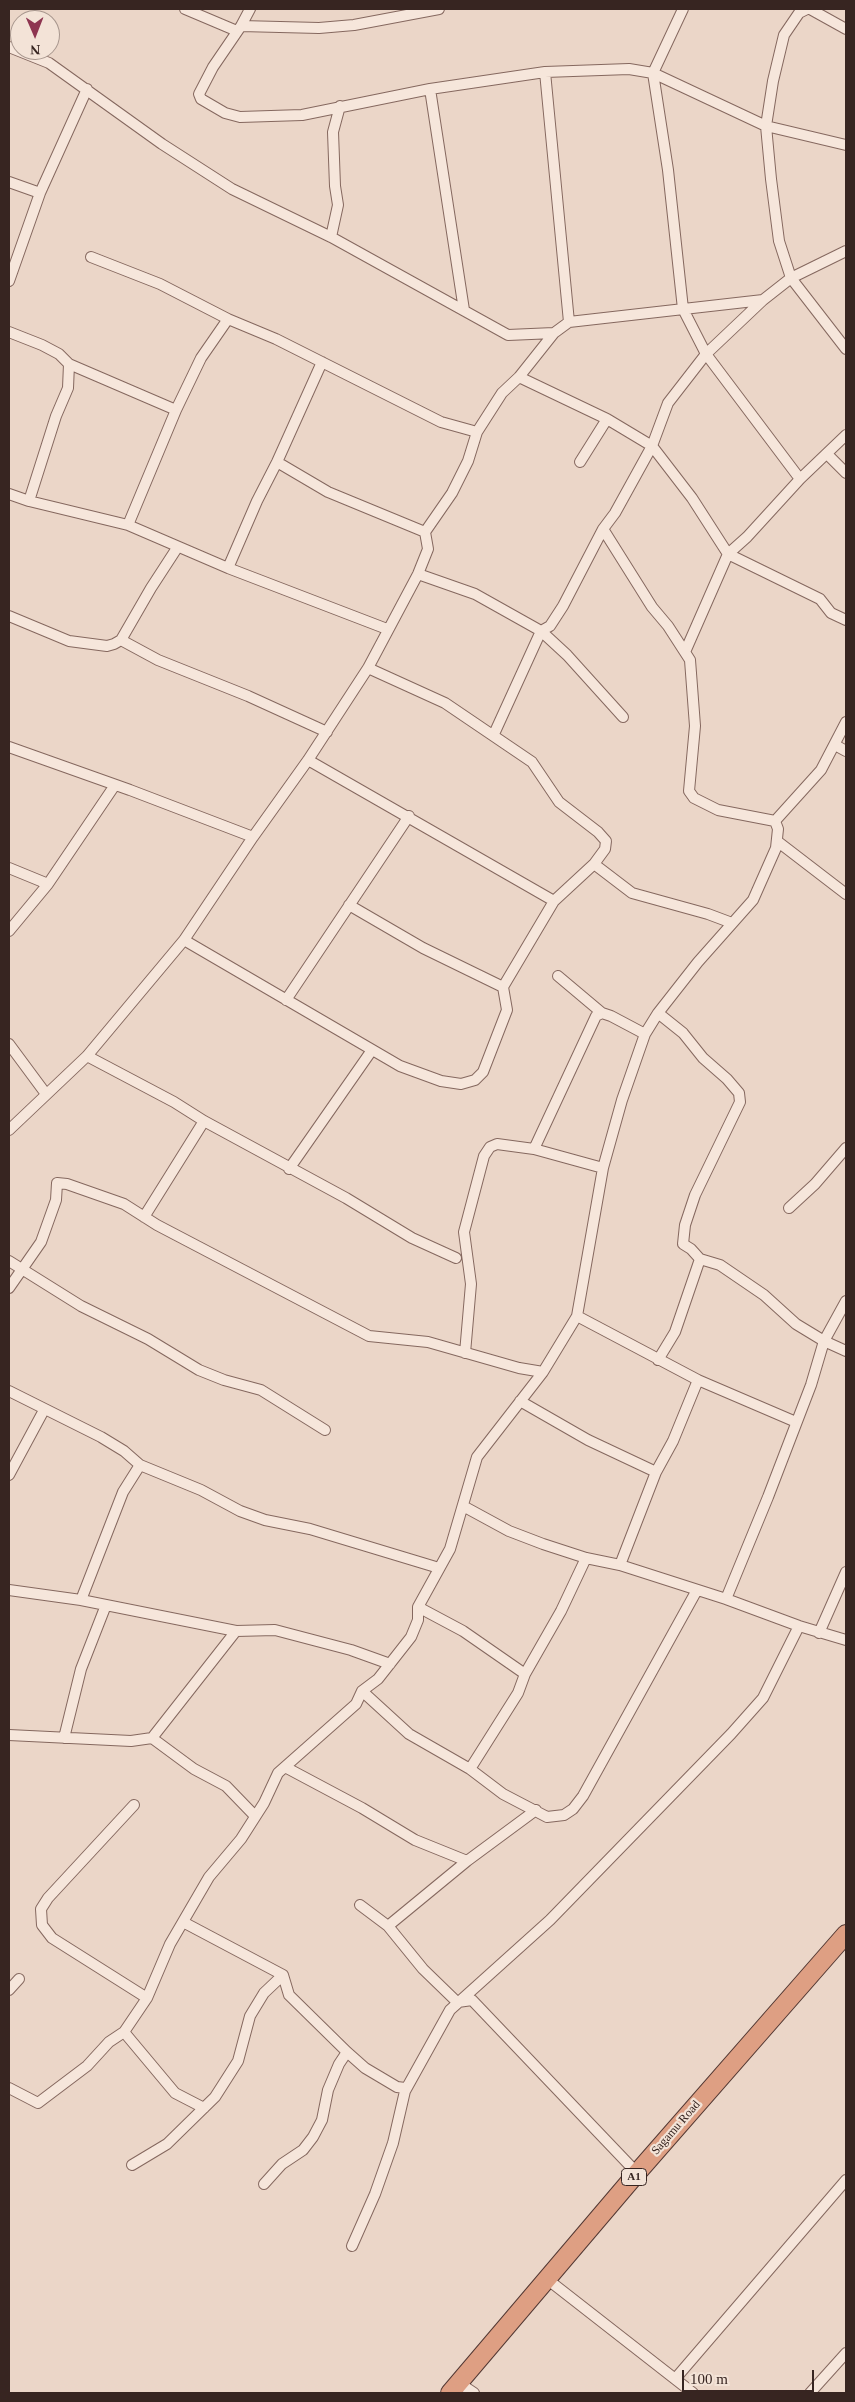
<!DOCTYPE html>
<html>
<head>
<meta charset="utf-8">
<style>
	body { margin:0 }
	#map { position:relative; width:855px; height:2402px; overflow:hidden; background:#ebd6c8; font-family:Georgia,serif }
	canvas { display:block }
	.frame { position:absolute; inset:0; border:10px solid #372521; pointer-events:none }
	.north { position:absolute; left:10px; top:10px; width:50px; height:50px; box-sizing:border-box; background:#f3e3d7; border:1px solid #a8978e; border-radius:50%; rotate:179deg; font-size:14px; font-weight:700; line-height:20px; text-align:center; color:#372521 }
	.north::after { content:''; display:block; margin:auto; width:18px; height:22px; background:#8e3550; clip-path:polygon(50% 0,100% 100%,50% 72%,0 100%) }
	.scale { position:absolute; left:682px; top:2370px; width:132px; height:22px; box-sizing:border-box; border:2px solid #372521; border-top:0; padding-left:6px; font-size:15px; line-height:18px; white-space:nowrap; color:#372521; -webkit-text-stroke:4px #f3e3d7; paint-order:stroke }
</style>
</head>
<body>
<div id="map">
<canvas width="855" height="2402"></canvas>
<div class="frame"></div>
<div class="north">N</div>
<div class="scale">100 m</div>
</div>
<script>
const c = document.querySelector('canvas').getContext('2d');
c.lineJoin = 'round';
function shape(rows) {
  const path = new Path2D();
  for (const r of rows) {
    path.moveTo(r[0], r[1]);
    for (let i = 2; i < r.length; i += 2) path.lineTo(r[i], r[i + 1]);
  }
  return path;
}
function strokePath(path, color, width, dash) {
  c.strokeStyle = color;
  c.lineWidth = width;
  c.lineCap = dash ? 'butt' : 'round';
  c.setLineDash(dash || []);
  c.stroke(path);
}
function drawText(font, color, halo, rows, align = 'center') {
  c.font = font + ' Georgia,serif';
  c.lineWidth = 4.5;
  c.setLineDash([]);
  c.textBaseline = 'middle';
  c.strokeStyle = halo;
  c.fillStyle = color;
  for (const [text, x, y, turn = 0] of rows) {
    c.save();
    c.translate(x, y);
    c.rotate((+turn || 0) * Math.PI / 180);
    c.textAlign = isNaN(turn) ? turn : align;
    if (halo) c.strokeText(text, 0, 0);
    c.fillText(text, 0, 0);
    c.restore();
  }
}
const minor = shape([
	[185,9,237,31],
	[250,9,241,26,213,67,199,94,201,99,225,113,240,117,302,115,430,89,545,72,629,69,653,73,766,126,846,145],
	[683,9,653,73,668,170,683,309,706,354,800,479],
	[807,9,799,13,784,35,773,81,766,126,771,179,779,241,791,278,846,349],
	[810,9,846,29],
	[241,26,319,28,354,25,439,9],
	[9,47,49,63,162,144,232,189,331,237,508,335,554,333,569,322,763,300],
	[545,72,569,322],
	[430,89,464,310],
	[9,182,40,193],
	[331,237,338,205,335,186,333,132,340,106],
	[91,257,160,284,228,319,276,339,441,422,477,432],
	[9,281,40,193,87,89],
	[9,332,42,345,59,354,69,364,68,388,56,416,29,501],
	[69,364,176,410],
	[519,377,607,419,652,446,692,498,728,554,820,599,831,613,846,620],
	[828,455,846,473],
	[277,462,328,492,425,532],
	[580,462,607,419],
	[9,494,29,501,128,525,228,568,387,629],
	[128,525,176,410,201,358,228,319],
	[603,529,652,607,668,626,690,660,695,726,689,791,694,798,718,810,775,821],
	[228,568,257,501,277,462,322,362],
	[418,574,475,594,541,631,567,655,623,717],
	[9,616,69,641,107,646,114,644,121,640,151,588,177,548],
	[121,640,158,660,248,696,327,732],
	[685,652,728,554,747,537,800,479,846,435],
	[494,734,541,631,550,626,563,606,603,529,615,513,652,446,668,403,706,354,763,300,791,278,846,251],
	[835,745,846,751],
	[9,747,130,790,253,837],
	[308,760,554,901],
	[777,841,846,894],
	[594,864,632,893,708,914,732,923],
	[9,868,48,884,115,785],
	[349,905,423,948,503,987],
	[9,931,48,884],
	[184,940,400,1066,441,1081,461,1084,475,1080,483,1072,507,1010,503,987,554,901,594,864,605,849,606,841,598,832,559,802,532,762,445,703,368,668],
	[558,976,602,1013],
	[286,1000,409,816],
	[658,1013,683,1033,703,1058,727,1079,739,1093,740,1102,695,1195,685,1225,683,1244,691,1249,700,1259,720,1265,764,1295,796,1324,824,1341,846,1351],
	[9,1044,46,1094],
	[87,1056,174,1102,204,1121,346,1198,412,1238,456,1258],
	[9,1130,87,1056,184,940,253,837,308,760,368,668,418,574,428,549,425,532,452,493,468,461,477,432,502,393,519,377,554,333],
	[534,1149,596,1016,602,1013,611,1016,645,1034],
	[289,1169,372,1050],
	[789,1208,815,1184,846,1148],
	[144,1217,204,1121],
	[9,1261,81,1306,148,1339,199,1370,224,1380,261,1390,325,1430],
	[9,1288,41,1242,56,1200,57,1183,67,1184,124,1204,157,1225,369,1336,428,1342,519,1368,543,1372],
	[577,1316,698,1380,796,1422],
	[465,1353,471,1284,464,1232,484,1156,490,1147,497,1144,534,1149,603,1168],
	[658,1360,675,1332,700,1259],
	[9,1391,101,1437,124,1451,140,1465,201,1490,240,1511,265,1520,310,1529,439,1568],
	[520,1401,588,1440,656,1472],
	[9,1475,44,1410],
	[463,1506,509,1531,543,1544,586,1558,620,1565,726,1599,799,1626,846,1640],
	[620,1565,656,1472,673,1441,698,1380],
	[9,1590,81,1600,236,1631,275,1630,351,1650,390,1664],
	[726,1599,768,1497,811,1385,824,1341,846,1301],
	[81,1600,123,1492,140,1465],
	[418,1607,463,1631,525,1674],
	[819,1633,846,1572],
	[362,1691,409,1734,470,1769,503,1794,547,1817,564,1815,573,1809,583,1796,697,1590],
	[9,1735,131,1741,152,1738,236,1631],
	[64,1738,81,1669,106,1605],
	[152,1738,194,1769,226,1786,255,1816],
	[285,1767,362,1808,415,1840,467,1861],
	[470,1769,518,1693,525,1674,561,1611,586,1558],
	[134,1805,48,1898,41,1909,42,1925,52,1938,147,1998],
	[360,1905,388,1926,423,1969,457,2002],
	[183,1922,283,1975,289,1995,347,2052,365,2068,397,2087,405,2088,405,2091],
	[388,1926,467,1861,536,1810],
	[9,1990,19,1979],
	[458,2002,472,2000,637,2173],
	[124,2032,175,2093,204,2108],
	[9,2088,38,2103,87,2066,109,2042,124,2032,147,1998,170,1944,209,1877,241,1839,264,1803,278,1773,356,1704,362,1691,378,1679,411,1637,418,1620,418,1607,450,1549,477,1457,543,1372,577,1316,603,1168,622,1100,645,1034,658,1013,698,962,753,900,776,848,778,829,775,821,821,770,846,722],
	[132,2165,167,2144,215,2097,238,2061,250,2016,264,1993,283,1975],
	[264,2184,282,2164,303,2150,313,2137,322,2120,328,2090,339,2064,347,2052],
	[352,2246,375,2194,393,2143,405,2091,450,2010,550,1920,731,1734,763,1698,799,1626],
	[547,2279,693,2393],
	[675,2379,846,2180],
	[459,2383,474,2393],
	[810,2393,846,2353]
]);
const trunk = shape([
	[450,2393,637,2173,846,1934]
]);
strokePath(minor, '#85685f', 12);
strokePath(trunk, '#533833', 20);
strokePath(minor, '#f6e6db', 10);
strokePath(trunk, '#de9f83', 18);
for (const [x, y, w] of [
	[634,2177,25]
]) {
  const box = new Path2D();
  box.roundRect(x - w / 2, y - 8.5, w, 17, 4);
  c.fillStyle = '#f3e3d7';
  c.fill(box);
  strokePath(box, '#372521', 1);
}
drawText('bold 11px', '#372521', null, [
	["A1",634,2177]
]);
drawText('12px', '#372521', '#f3e3d7', [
	["Sagamu Road",676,2128,-49]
]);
</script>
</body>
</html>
